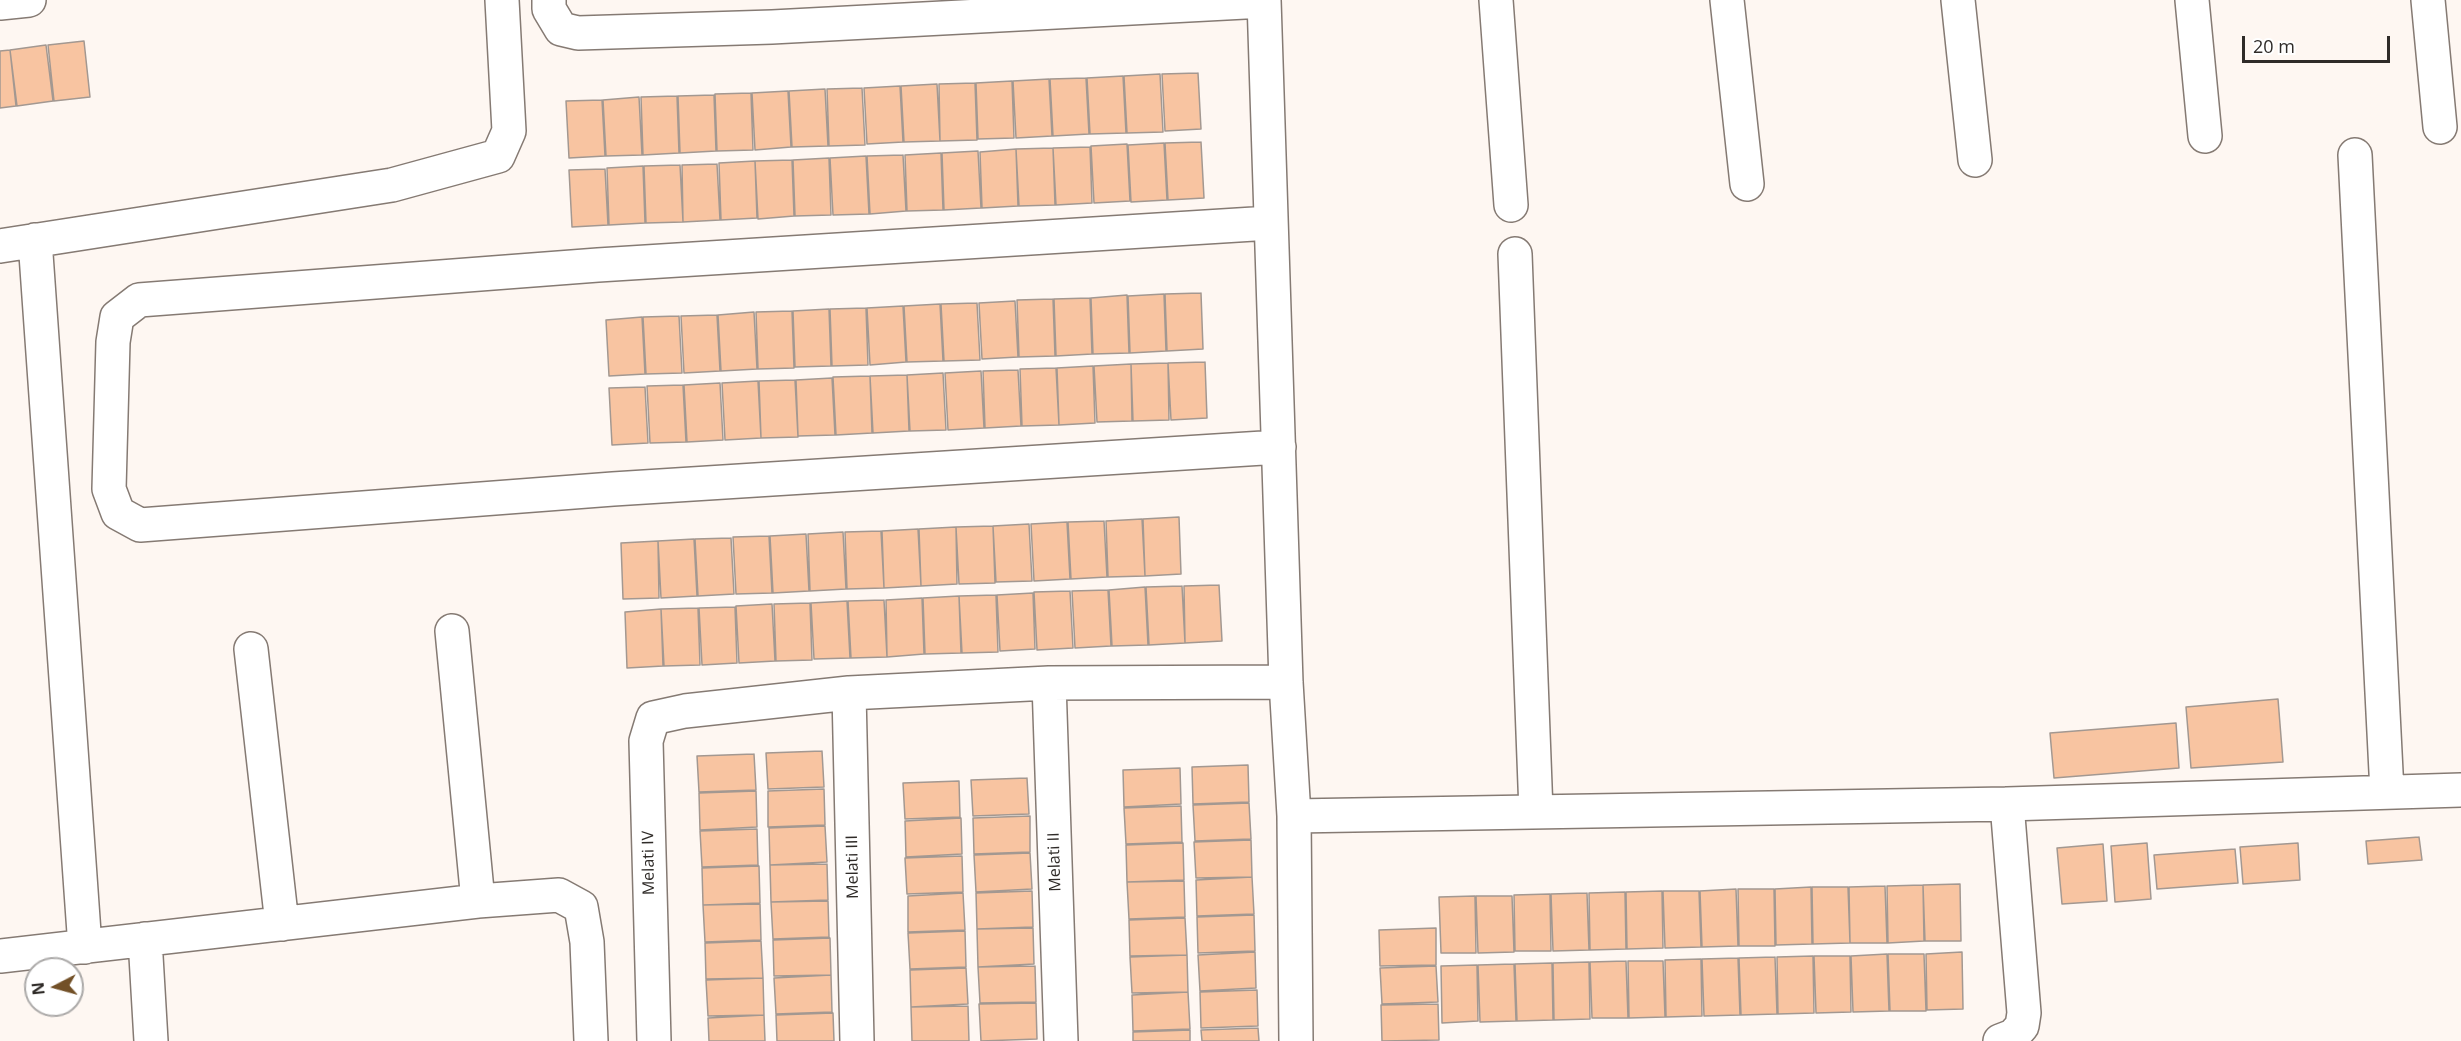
<!DOCTYPE html>
<html>
<head>
<meta charset="utf-8">
<style>
	body { margin:0 }
	#map { position:relative; width:2461px; height:1041px; overflow:hidden; background:#fef7f2; font-family:"Open Sans",sans-serif }
	canvas { display:block }
	.north { position:absolute; left:24px; top:957px; width:60px; height:60px; box-sizing:border-box; background:#fff; border:2px solid #acaaa9; border-radius:50%; rotate:264deg; font-size:16px; font-weight:700; line-height:24px; text-align:center; color:#2f2b28 }
	.north::after { content:''; display:block; margin:auto; width:21px; height:27px; background:#725027; clip-path:polygon(50% 0,100% 100%,50% 72%,0 100%) }
	.scale { position:absolute; left:2242px; top:36px; width:148px; height:27px; box-sizing:border-box; border:3px solid #2f2b28; border-top:0; padding-left:8px; font-size:18px; line-height:21px; white-space:nowrap; color:#2f2b28; -webkit-text-stroke:4px #fff; paint-order:stroke }
</style>
</head>
<body>
<div id="map">
<canvas width="2461" height="1041"></canvas>
<div class="north">N</div>
<div class="scale">20 m</div>
</div>
<script>
const c = document.querySelector('canvas').getContext('2d');
c.lineJoin = 'round';
function fill(path, color) {
  c.fillStyle = color;
  c.fill(path, 'evenodd');
}
function shape(rows) {
  const path = new Path2D();
  for (const r of rows) {
    path.moveTo(r[0], r[1]);
    for (let i = 2; i < r.length; i += 2) path.lineTo(r[i], r[i + 1]);
  }
  return path;
}
function strokePath(path, color, width, dash) {
  c.strokeStyle = color;
  c.lineWidth = width;
  c.lineCap = dash ? 'butt' : 'round';
  c.setLineDash(dash || []);
  c.stroke(path);
}
function drawText(font, color, halo, rows, align = 'center') {
  c.font = font + ' "Open Sans",sans-serif';
  c.lineWidth = 4.5;
  c.setLineDash([]);
  c.textBaseline = 'middle';
  c.strokeStyle = halo;
  c.fillStyle = color;
  for (const [text, x, y, turn = 0] of rows) {
    c.save();
    c.translate(x, y);
    c.rotate((+turn || 0) * Math.PI / 180);
    c.textAlign = isNaN(turn) ? turn : align;
    if (halo) c.strokeText(text, 0, 0);
    c.fillText(text, 0, 0);
    c.restore();
  }
}
const building = shape([
	[84,41,90,97,54,101,48,45,84,41],
	[46,45,53,101,17,106,10,50,46,45],
	[10,50,16,106,0,108,0,51,10,50],
	[1198,73,1201,129,1165,131,1162,74,1198,73],
	[1160,74,1163,132,1127,133,1124,76,1160,74],
	[1123,76,1126,133,1090,134,1087,78,1123,76],
	[1086,78,1089,134,1053,136,1050,79,1086,78],
	[1049,79,1052,136,1016,138,1013,81,1049,79],
	[1012,81,1014,138,978,139,976,83,1012,81],
	[975,83,977,140,940,141,939,84,975,83],
	[937,84,940,141,904,142,901,86,937,84],
	[900,86,903,142,867,144,864,88,900,86],
	[862,88,865,145,829,146,827,89,862,88],
	[825,89,828,146,792,147,789,91,825,89],
	[788,91,791,147,755,150,752,93,788,91],
	[751,93,753,150,717,151,715,94,751,93],
	[714,95,716,151,680,153,678,96,714,95],
	[677,96,679,153,643,155,641,97,677,96],
	[639,97,642,155,606,156,603,100,639,97],
	[602,100,605,156,569,158,566,101,602,100],
	[1201,142,1204,198,1168,200,1165,143,1201,142],
	[1164,143,1167,200,1131,202,1128,145,1164,143],
	[1127,144,1130,201,1094,203,1091,146,1127,144],
	[1090,147,1092,203,1056,205,1053,148,1090,147],
	[1053,148,1055,205,1019,206,1016,149,1053,148],
	[1016,149,1018,206,982,208,980,152,1016,149],
	[978,151,981,208,944,210,942,153,978,151],
	[941,153,943,210,907,211,905,155,941,153],
	[903,155,906,211,870,214,867,156,903,155],
	[866,156,869,214,833,215,830,158,866,156],
	[829,158,831,215,795,216,793,160,829,158],
	[792,160,794,216,758,219,755,161,792,160],
	[755,161,757,218,721,220,719,163,755,161],
	[717,164,720,220,683,222,682,165,717,164],
	[680,165,683,222,646,223,644,166,680,165],
	[643,166,645,223,609,225,607,168,643,166],
	[605,169,608,225,572,227,569,170,605,169],
	[1201,293,1203,349,1167,351,1165,294,1201,293],
	[1164,294,1166,351,1130,353,1128,296,1164,294],
	[1127,295,1129,353,1093,354,1091,298,1127,295],
	[1090,298,1092,354,1056,356,1054,299,1090,298],
	[1053,299,1055,356,1019,357,1017,300,1053,299],
	[1015,301,1018,357,982,359,979,303,1015,301],
	[977,303,980,360,944,361,941,304,977,303],
	[940,304,943,361,907,362,904,306,940,304],
	[903,306,906,362,870,365,867,308,903,306],
	[866,308,868,365,832,366,830,309,866,308],
	[829,309,831,366,795,367,793,311,829,309],
	[792,311,794,368,758,369,756,312,792,311],
	[754,312,757,369,721,371,718,315,754,312],
	[717,315,720,371,684,373,681,316,717,315],
	[679,316,682,373,646,374,643,317,679,316],
	[642,317,645,374,609,376,606,320,642,317],
	[1205,362,1207,418,1171,420,1168,363,1205,362],
	[1168,363,1169,420,1133,421,1131,364,1168,363],
	[1131,364,1132,421,1097,422,1094,366,1131,364],
	[1093,366,1095,423,1059,425,1057,368,1093,366],
	[1056,368,1059,425,1022,426,1020,369,1056,368],
	[1018,370,1021,426,985,428,983,371,1018,370],
	[981,371,984,428,948,430,945,373,981,371],
	[943,373,946,430,910,431,907,375,943,373],
	[907,375,909,431,873,433,870,376,907,375],
	[870,376,872,433,836,435,833,377,870,376],
	[832,378,835,435,798,436,796,380,832,378],
	[795,380,798,437,761,438,759,381,795,380],
	[758,381,761,438,725,440,722,383,758,381],
	[720,383,723,440,687,442,684,385,720,383],
	[683,385,686,442,650,443,647,386,683,385],
	[645,387,648,443,612,445,609,388,645,387],
	[1179,517,1181,574,1145,576,1143,519,1179,517],
	[1142,519,1145,576,1108,577,1106,521,1142,519],
	[1104,521,1107,577,1071,579,1068,522,1104,521],
	[1067,522,1070,579,1034,581,1031,524,1067,522],
	[1029,524,1032,581,996,582,993,526,1029,524],
	[993,526,995,583,959,584,956,527,993,526],
	[956,527,957,584,921,586,919,529,956,527],
	[918,529,921,586,884,588,882,531,918,529],
	[881,531,884,588,847,589,845,532,881,531],
	[843,532,846,589,810,591,808,534,843,532],
	[806,534,809,591,773,593,770,536,806,534],
	[769,536,772,593,736,594,733,537,769,536],
	[731,538,734,594,698,596,695,539,731,538],
	[694,539,697,596,661,598,658,541,694,539],
	[658,541,659,598,623,599,621,543,658,541],
	[1219,585,1222,641,1185,643,1184,586,1219,585],
	[1182,586,1185,643,1149,645,1146,587,1182,586],
	[1145,587,1148,645,1112,646,1109,590,1145,587],
	[1108,590,1111,646,1075,648,1072,591,1108,590],
	[1070,591,1073,648,1037,650,1034,592,1070,591],
	[1033,593,1035,649,1000,651,997,595,1033,593],
	[996,595,998,652,962,653,959,596,996,595],
	[959,596,961,653,925,654,923,598,959,596],
	[922,598,924,654,887,657,886,600,922,598],
	[884,600,887,657,851,658,848,601,884,600],
	[847,601,850,658,814,659,811,603,847,601],
	[810,603,812,660,776,661,774,604,810,603],
	[772,604,775,661,739,663,736,606,772,604],
	[735,607,737,663,702,665,699,608,735,607],
	[698,608,700,665,664,666,661,609,698,608],
	[661,609,663,666,627,668,625,612,661,609],
	[2278,699,2283,762,2191,768,2186,707,2278,699],
	[2176,723,2179,768,2054,778,2050,733,2176,723],
	[822,751,824,787,768,789,766,753,822,751],
	[754,754,756,790,699,792,697,756,754,754],
	[1248,765,1249,802,1193,804,1192,767,1248,765],
	[1180,768,1181,804,1124,807,1123,770,1180,768],
	[1027,778,1029,814,973,816,971,780,1027,778],
	[959,781,960,817,905,819,903,783,959,781],
	[824,789,825,825,768,827,768,791,824,789],
	[756,791,757,827,700,830,699,793,756,791],
	[1249,803,1251,839,1195,841,1193,805,1249,803],
	[1181,806,1182,842,1126,844,1124,808,1181,806],
	[1030,816,1030,852,974,854,973,818,1030,816],
	[961,818,962,854,906,857,905,821,961,818],
	[825,826,827,862,770,865,769,828,825,826],
	[757,829,758,865,702,867,700,831,757,829],
	[2419,837,2422,860,2368,864,2366,841,2419,837],
	[1251,840,1252,877,1196,878,1194,842,1251,840],
	[1183,843,1184,880,1127,882,1126,845,1183,843],
	[2147,843,2151,899,2115,902,2111,846,2147,843],
	[2298,843,2300,880,2243,884,2240,847,2298,843],
	[2103,844,2107,901,2062,904,2057,848,2103,844],
	[2235,849,2238,883,2157,889,2154,855,2235,849],
	[1030,853,1032,889,976,892,974,855,1030,853],
	[962,856,963,892,907,894,905,858,962,856],
	[827,864,828,900,771,902,770,865,827,864],
	[759,866,760,903,703,905,702,868,759,866],
	[1252,877,1254,914,1197,916,1196,880,1252,877],
	[1184,881,1185,917,1129,919,1127,882,1184,881],
	[1960,884,1961,941,1925,941,1923,885,1960,884],
	[1923,885,1924,941,1888,943,1887,886,1923,885],
	[1885,886,1887,943,1850,943,1849,887,1885,886],
	[1811,887,1812,944,1776,945,1775,889,1811,887],
	[1812,887,1848,887,1850,943,1813,944,1812,887],
	[1736,889,1738,946,1702,947,1700,891,1736,889],
	[1738,889,1774,889,1775,946,1739,946,1738,889],
	[1032,891,1033,927,977,929,976,893,1032,891],
	[1662,891,1663,948,1627,949,1626,892,1662,891],
	[1663,891,1699,891,1701,947,1665,948,1663,891],
	[1625,892,1626,949,1590,950,1589,893,1625,892],
	[963,893,965,930,908,932,908,896,963,893],
	[1587,893,1589,950,1553,951,1551,894,1587,893],
	[1550,894,1551,951,1515,951,1514,895,1550,894],
	[1475,896,1476,953,1441,953,1439,897,1475,896],
	[1476,896,1512,896,1514,952,1478,953,1476,896],
	[828,901,829,937,773,939,771,902,828,901],
	[760,904,761,940,705,942,703,905,760,904],
	[1254,915,1255,951,1198,953,1197,917,1254,915],
	[1185,918,1187,955,1130,956,1129,920,1185,918],
	[1033,928,1034,964,978,967,977,929,1033,928],
	[1436,928,1436,965,1380,966,1379,930,1436,928],
	[965,931,966,967,910,969,908,933,965,931],
	[830,938,831,975,774,976,773,940,830,938],
	[761,941,763,978,706,979,705,943,761,941],
	[1255,952,1256,988,1200,991,1198,955,1255,952],
	[1962,952,1963,1009,1927,1010,1926,954,1962,952],
	[1887,954,1889,1011,1853,1012,1851,956,1887,954],
	[1888,954,1924,954,1926,1011,1890,1011,1888,954],
	[1187,955,1188,992,1132,993,1130,957,1187,955],
	[1813,956,1814,1013,1778,1014,1777,957,1813,956],
	[1814,956,1850,956,1851,1012,1816,1013,1814,956],
	[1775,957,1777,1014,1741,1015,1739,958,1775,957],
	[1738,958,1740,1015,1704,1016,1702,959,1738,958],
	[1701,959,1702,1016,1666,1017,1665,960,1701,959],
	[1626,961,1628,1018,1592,1018,1590,962,1626,961],
	[1628,961,1663,961,1665,1017,1629,1018,1628,961],
	[1589,962,1590,1019,1554,1020,1553,963,1589,962],
	[1552,963,1553,1020,1517,1021,1515,964,1552,963],
	[1514,964,1516,1021,1480,1022,1478,965,1514,964],
	[1477,965,1478,1021,1442,1023,1441,966,1477,965],
	[1035,966,1036,1002,980,1003,978,967,1035,966],
	[1436,966,1438,1002,1382,1004,1380,968,1436,966],
	[966,968,968,1004,911,1007,910,970,966,968],
	[831,975,832,1012,776,1014,774,978,831,975],
	[763,978,764,1015,708,1016,706,980,763,978],
	[1257,990,1258,1026,1201,1028,1200,992,1257,990],
	[1188,992,1190,1029,1133,1031,1132,995,1188,992],
	[1036,1003,1037,1039,981,1041,979,1004,1036,1003],
	[1438,1004,1439,1040,1382,1041,1381,1005,1438,1004],
	[968,1006,969,1041,912,1041,911,1007,968,1006],
	[833,1013,834,1041,777,1041,776,1015,833,1013],
	[764,1015,765,1041,709,1041,708,1018,764,1015],
	[1258,1028,1259,1041,1202,1041,1201,1030,1258,1028],
	[1190,1030,1190,1041,1133,1041,1133,1032,1190,1030]
]);
fill(building, '#f8c4a1');
strokePath(building, '#a39891', 1.5);
const minor = shape([
	[549,0,549,9,561,29,578,33,772,27,1264,1],
	[1264,0,1286,682,1294,816,1296,1041],
	[1496,0,1511,205],
	[1727,0,1747,184],
	[1958,0,1975,160],
	[2192,0,2205,136],
	[2428,0,2440,127],
	[0,3,29,0],
	[2355,155,2387,792],
	[1270,223,598,265,139,300,117,317,113,342,109,489,118,513,140,525,613,489,1279,447],
	[35,240,85,947],
	[0,246,392,185,498,156,509,131,502,0],
	[1515,254,1536,812],
	[452,631,478,901],
	[251,649,282,924],
	[1049,683,1061,1041],
	[849,693,857,1041],
	[1294,816,2007,804,2461,790],
	[145,939,151,1041],
	[0,956,478,901,559,895,581,907,587,942,591,1041],
	[654,1041,646,741,653,718,685,711,849,693,1049,683,1286,682],
	[2000,1041,2013,1036,2022,1026,2024,1013,2007,804]
]);
strokePath(minor, '#857a73', 36);
strokePath(minor, '#fff', 33);
drawText('16px', '#2f2b28', '#fff', [
	["Melati II",1055,862,-92],
	["Melati IV",649,863,-91],
	["Melati III",853,867,-91]
]);
</script>
</body>
</html>
